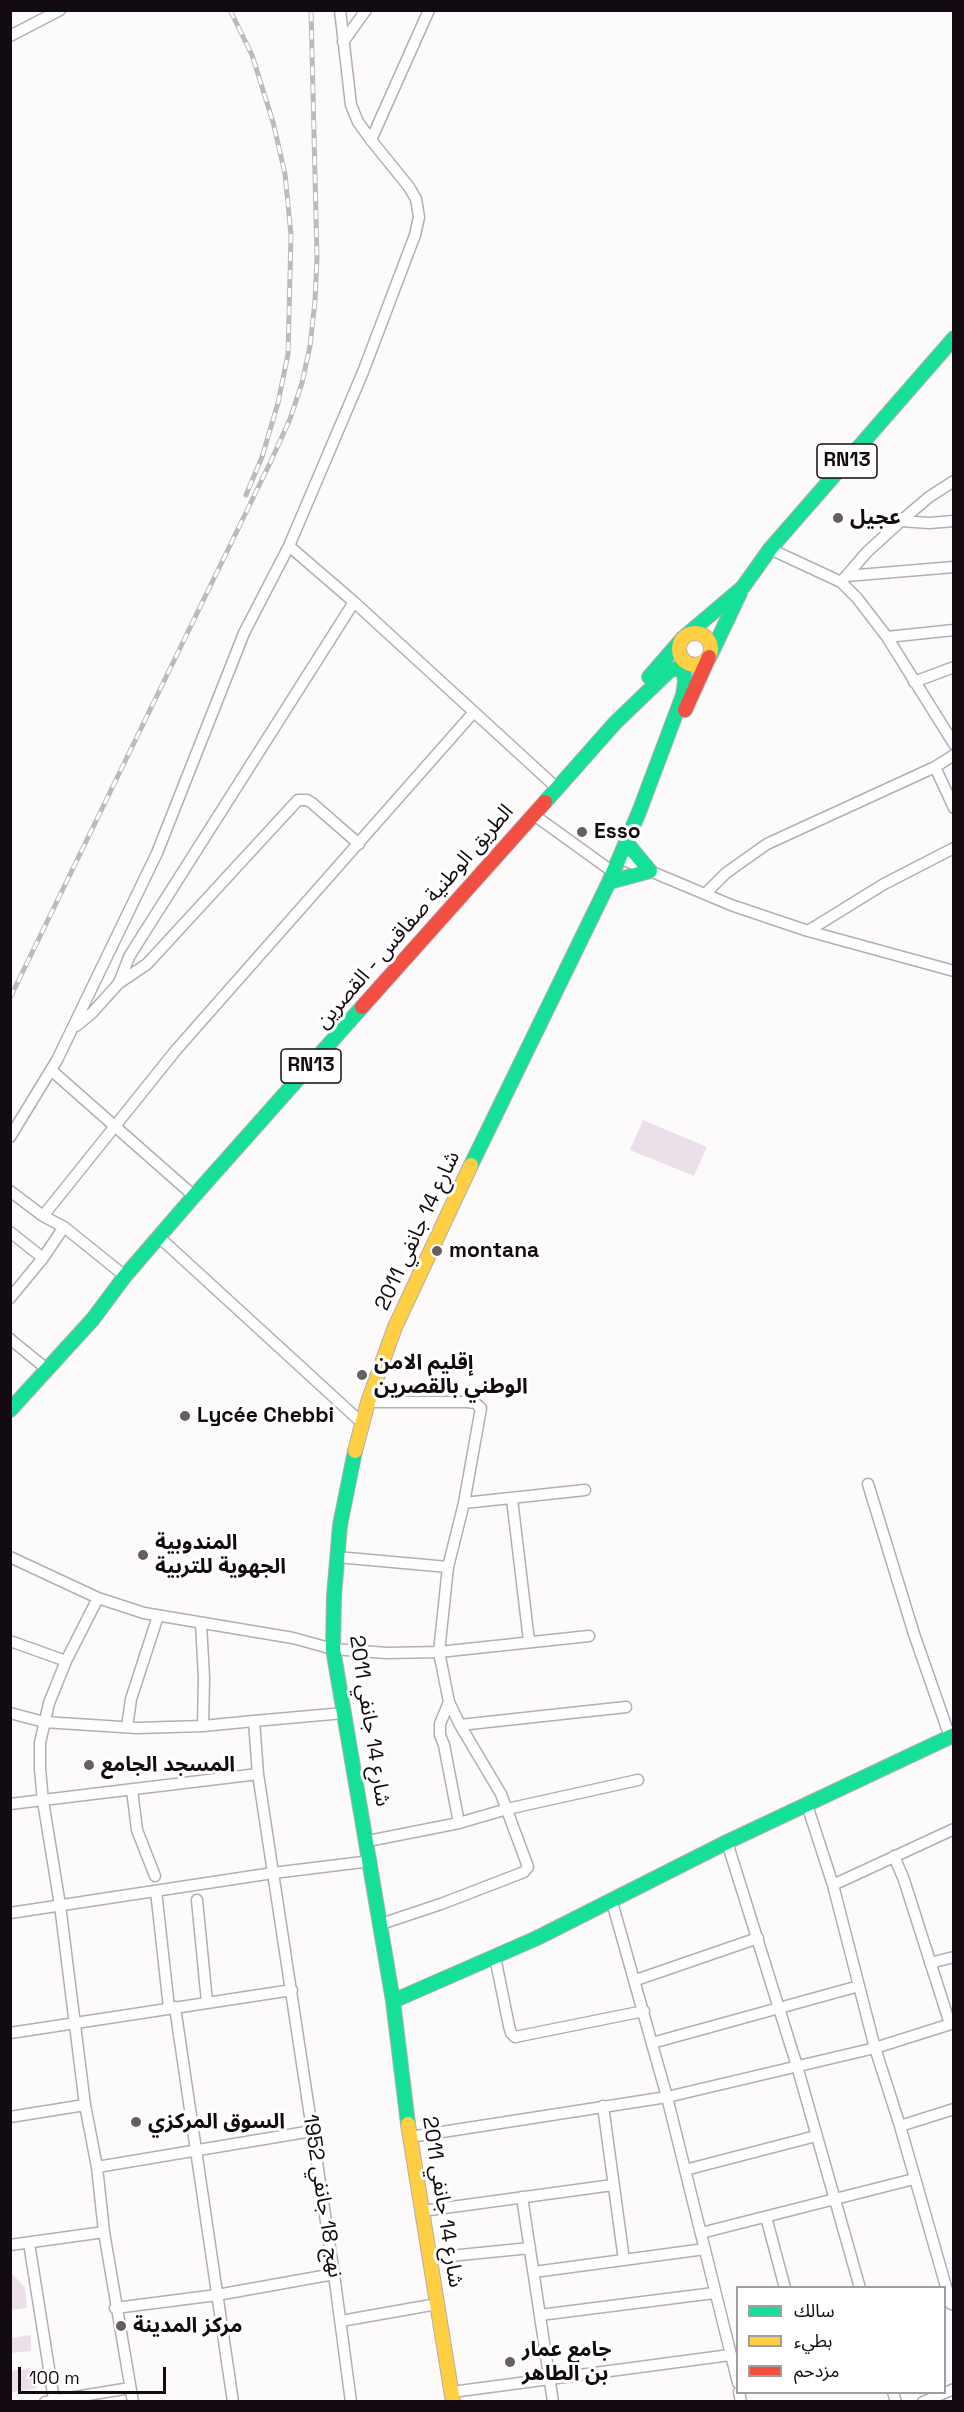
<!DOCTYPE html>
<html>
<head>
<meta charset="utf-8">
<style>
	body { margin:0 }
	#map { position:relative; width:964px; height:2412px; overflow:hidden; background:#fdfafc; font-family:"Space Grotesk","Noto Sans Arabic",sans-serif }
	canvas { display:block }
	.frame { position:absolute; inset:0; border:12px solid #130a12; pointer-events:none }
	.legend { position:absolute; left:736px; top:2286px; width:210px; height:108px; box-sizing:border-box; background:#fff; border:2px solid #a19da0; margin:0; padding:8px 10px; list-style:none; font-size:18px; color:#130a12 }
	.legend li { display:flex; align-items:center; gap:12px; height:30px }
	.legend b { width:30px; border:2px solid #a19da0 }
	.scale { position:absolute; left:18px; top:2367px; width:148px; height:27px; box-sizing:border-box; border:3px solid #130a12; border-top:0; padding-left:8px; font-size:18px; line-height:21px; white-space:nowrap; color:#130a12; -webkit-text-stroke:4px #fff; paint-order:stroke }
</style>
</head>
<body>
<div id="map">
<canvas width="964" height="2412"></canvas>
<div class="frame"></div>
<ul class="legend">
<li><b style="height:8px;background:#16e098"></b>سالك</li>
<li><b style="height:8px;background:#ffcf43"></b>بطيء</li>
<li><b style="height:8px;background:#f24e42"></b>مزدحم</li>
</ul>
<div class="scale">100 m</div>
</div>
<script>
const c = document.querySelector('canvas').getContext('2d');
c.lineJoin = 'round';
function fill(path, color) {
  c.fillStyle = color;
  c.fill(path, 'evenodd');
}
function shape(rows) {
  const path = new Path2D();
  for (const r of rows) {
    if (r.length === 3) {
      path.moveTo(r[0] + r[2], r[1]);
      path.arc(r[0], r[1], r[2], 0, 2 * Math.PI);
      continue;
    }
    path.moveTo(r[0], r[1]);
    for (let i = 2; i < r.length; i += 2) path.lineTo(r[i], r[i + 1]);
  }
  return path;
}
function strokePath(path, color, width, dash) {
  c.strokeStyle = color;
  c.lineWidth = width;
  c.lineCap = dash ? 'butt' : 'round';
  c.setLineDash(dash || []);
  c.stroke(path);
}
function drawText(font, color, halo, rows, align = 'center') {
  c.font = font + ' "Space Grotesk","Noto Sans Arabic",sans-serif';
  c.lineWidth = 6;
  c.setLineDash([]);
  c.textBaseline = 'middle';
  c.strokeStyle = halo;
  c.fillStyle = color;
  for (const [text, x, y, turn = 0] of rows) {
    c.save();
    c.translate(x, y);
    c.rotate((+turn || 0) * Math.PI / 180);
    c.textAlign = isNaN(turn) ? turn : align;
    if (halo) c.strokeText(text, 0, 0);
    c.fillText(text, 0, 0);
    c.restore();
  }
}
fill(shape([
	[643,1120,707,1147,694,1176,630,1150],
	[11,2273,25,2287,27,2308,11,2310],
	[31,2335,31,2351,11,2353,11,2338],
	[33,2368,36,2389,11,2392,11,2371]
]), '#ebe0e9');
const street = shape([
	[10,36,60,10],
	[343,42,366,10],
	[371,140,429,10],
	[901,521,929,523,954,521],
	[289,546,354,602,558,789],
	[770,549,841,582,857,598,887,637,954,744],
	[846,576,954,567],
	[841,582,867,552,901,521,929,497,954,481],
	[887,637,954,630],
	[914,682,954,667],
	[935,767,954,808],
	[534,815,613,872],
	[619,858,731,905,808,931,954,971],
	[705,894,726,873,767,844,935,767,954,755],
	[808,931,884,884,954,848],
	[119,983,147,964,298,800,307,800,312,803,359,844],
	[76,1026,92,1013,119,983,129,957,144,933,354,602],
	[51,1070,194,1196],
	[10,1137,57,1060,157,853,244,633,289,546,363,372,415,235,419,217,416,199,409,187,371,140,358,122,351,105,340,10],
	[10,1191,43,1216],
	[10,1232,43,1258],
	[159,1237,362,1423],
	[125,1276,64,1227,43,1216,176,1050,474,712],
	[10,1298,43,1258,64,1227],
	[10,1339,48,1370],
	[368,1402,468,1402,475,1403,481,1408,464,1503,448,1567,439,1652,449,1702,460,1725,501,1794,528,1867,524,1872,441,1904,381,1924],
	[868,1484,914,1634,950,1737],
	[512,1499,529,1641],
	[464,1503,585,1490],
	[10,1557,98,1598,144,1613,293,1638,333,1649,387,1653,439,1652,589,1636],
	[337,1557,448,1567],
	[98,1598,66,1661,49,1703,40,1743,40,1769,43,1801,60,1905,85,2105,97,2167,104,2232,133,2402],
	[201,1623,204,1678,203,1726],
	[10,1641,66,1661],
	[449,1702,440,1724,440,1735,444,1745,459,1823],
	[10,1713,44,1722,137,1728,203,1726,254,1721],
	[344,1713,254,1721,258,1774,334,2274,351,2402],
	[460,1725,626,1707],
	[127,1727,131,1699,158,1616],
	[132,1790,137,1830,155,1876],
	[10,1804,258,1774],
	[807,1805,833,1885,875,2048,900,2126,951,2304],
	[368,1841,459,1823,507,1809,638,1780],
	[727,1842,797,2066,860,2288],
	[894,1856,904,1880,950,2024],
	[833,1885,954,1829],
	[156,1891,169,2008],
	[197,1900,207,2002],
	[612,1902,667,2097,738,2383],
	[10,1913,273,1873,371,1861],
	[495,1957,509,2026,511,2033,515,2037,644,2011],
	[930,1963,954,1957],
	[636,1980,758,1938],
	[175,2007,233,2402],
	[10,2033,292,1990],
	[652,2043,859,1986],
	[603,2106,624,2260],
	[10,2117,85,2105],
	[900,2126,954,2109],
	[410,2137,667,2097,875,2048,954,2023],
	[97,2167,312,2131],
	[685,2170,816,2136],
	[522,2197,553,2402],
	[422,2211,613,2185],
	[766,2217,785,2288],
	[701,2233,914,2179],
	[29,2243,54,2400],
	[10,2245,104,2232],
	[430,2258,530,2248],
	[534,2272,705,2249],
	[115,2308,217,2295,334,2274],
	[540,2315,714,2293],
	[341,2321,437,2304],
	[452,2392,730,2355],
	[739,2392,741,2402],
	[893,2392,896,2402],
	[45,2402,130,2388],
	[923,2402,954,2389]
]);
const fast = shape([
	[710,656,740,593],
	[649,677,683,638,743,587,770,549,954,338],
	[545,802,615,723,669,671,691,664],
	[609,882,650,871,626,842],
	[471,1165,609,882,639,812,683,695,685,682,682,658],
	[10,1410,93,1319,125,1276,194,1196,362,1007],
	[355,1451,340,1525,334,1596,333,1649,393,2001,408,2124],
	[393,2001,537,1938,727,1842,954,1735]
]);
const slow = shape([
	[695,649,16],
	[355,1451,368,1402,395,1327,471,1165],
	[408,2124,453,2402]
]);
const jam = shape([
	[685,710,709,657],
	[362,1007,545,802]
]);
strokePath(street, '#b4aeb3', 13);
strokePath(fast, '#b4aeb3', 16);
strokePath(slow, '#b4aeb3', 16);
strokePath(jam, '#b4aeb3', 16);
strokePath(street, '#fffeff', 10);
strokePath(fast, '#16e098', 14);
strokePath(slow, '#ffcf43', 14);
strokePath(jam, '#f24e42', 14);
const rail = shape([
	[230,10,252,55,273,122,285,174,291,235,288,354,278,403,262,457,246,495],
	[10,998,271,461,290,419,302,383,310,346,315,301,317,258,311,10]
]);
strokePath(rail, '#bcbbbc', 5);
strokePath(rail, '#fff', 3, [9]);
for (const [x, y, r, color] of [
	[838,518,6,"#655e64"],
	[582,832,6,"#655e64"],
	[437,1251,6,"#655e64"],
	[362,1375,6,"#655e64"],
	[185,1416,6,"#655e64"],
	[143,1555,6,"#655e64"],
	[89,1765,6,"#655e64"],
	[136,2122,6,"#655e64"],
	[121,2326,6,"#655e64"],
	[510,2362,6,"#655e64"]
]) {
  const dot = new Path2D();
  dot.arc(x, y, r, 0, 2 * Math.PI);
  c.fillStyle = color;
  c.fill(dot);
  strokePath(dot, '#fff', 2);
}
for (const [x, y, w] of [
	[847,461,60],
	[311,1066,60]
]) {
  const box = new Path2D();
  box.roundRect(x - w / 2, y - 17, w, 34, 4.5);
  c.fillStyle = '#fff';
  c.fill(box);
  strokePath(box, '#130a12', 1.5);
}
drawText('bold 20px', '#130a12', null, [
	["RN13",847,461],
	["RN13",311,1066]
]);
drawText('bold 21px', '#130a12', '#fff', [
	["عجيل",850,518],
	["Esso",594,832],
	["montana",449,1251],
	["إقليم الامن",374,1363],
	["الوطني بالقصرين",374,1387],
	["Lycée Chebbi",197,1416],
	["المندوبية",155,1543],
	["الجهوية للتربية",155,1567],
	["المسجد الجامع",101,1765],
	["السوق المركزي",148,2122],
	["مركز المدينة",133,2326],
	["جامع عمار",522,2350],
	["بن الطاهر",522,2374]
], 'left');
drawText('21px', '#130a12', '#fff', [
	["الطريق الوطنية صفاقس - القصرين",415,917,-49],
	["شارع 14 جانفي 2011",418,1231,-65],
	["شارع 14 جانفي 2011",369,1721,81],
	["نهج 18 جانفي 1952",322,2196,81],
	["شارع 14 جانفي 2011",442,2202,81]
]);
</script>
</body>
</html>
